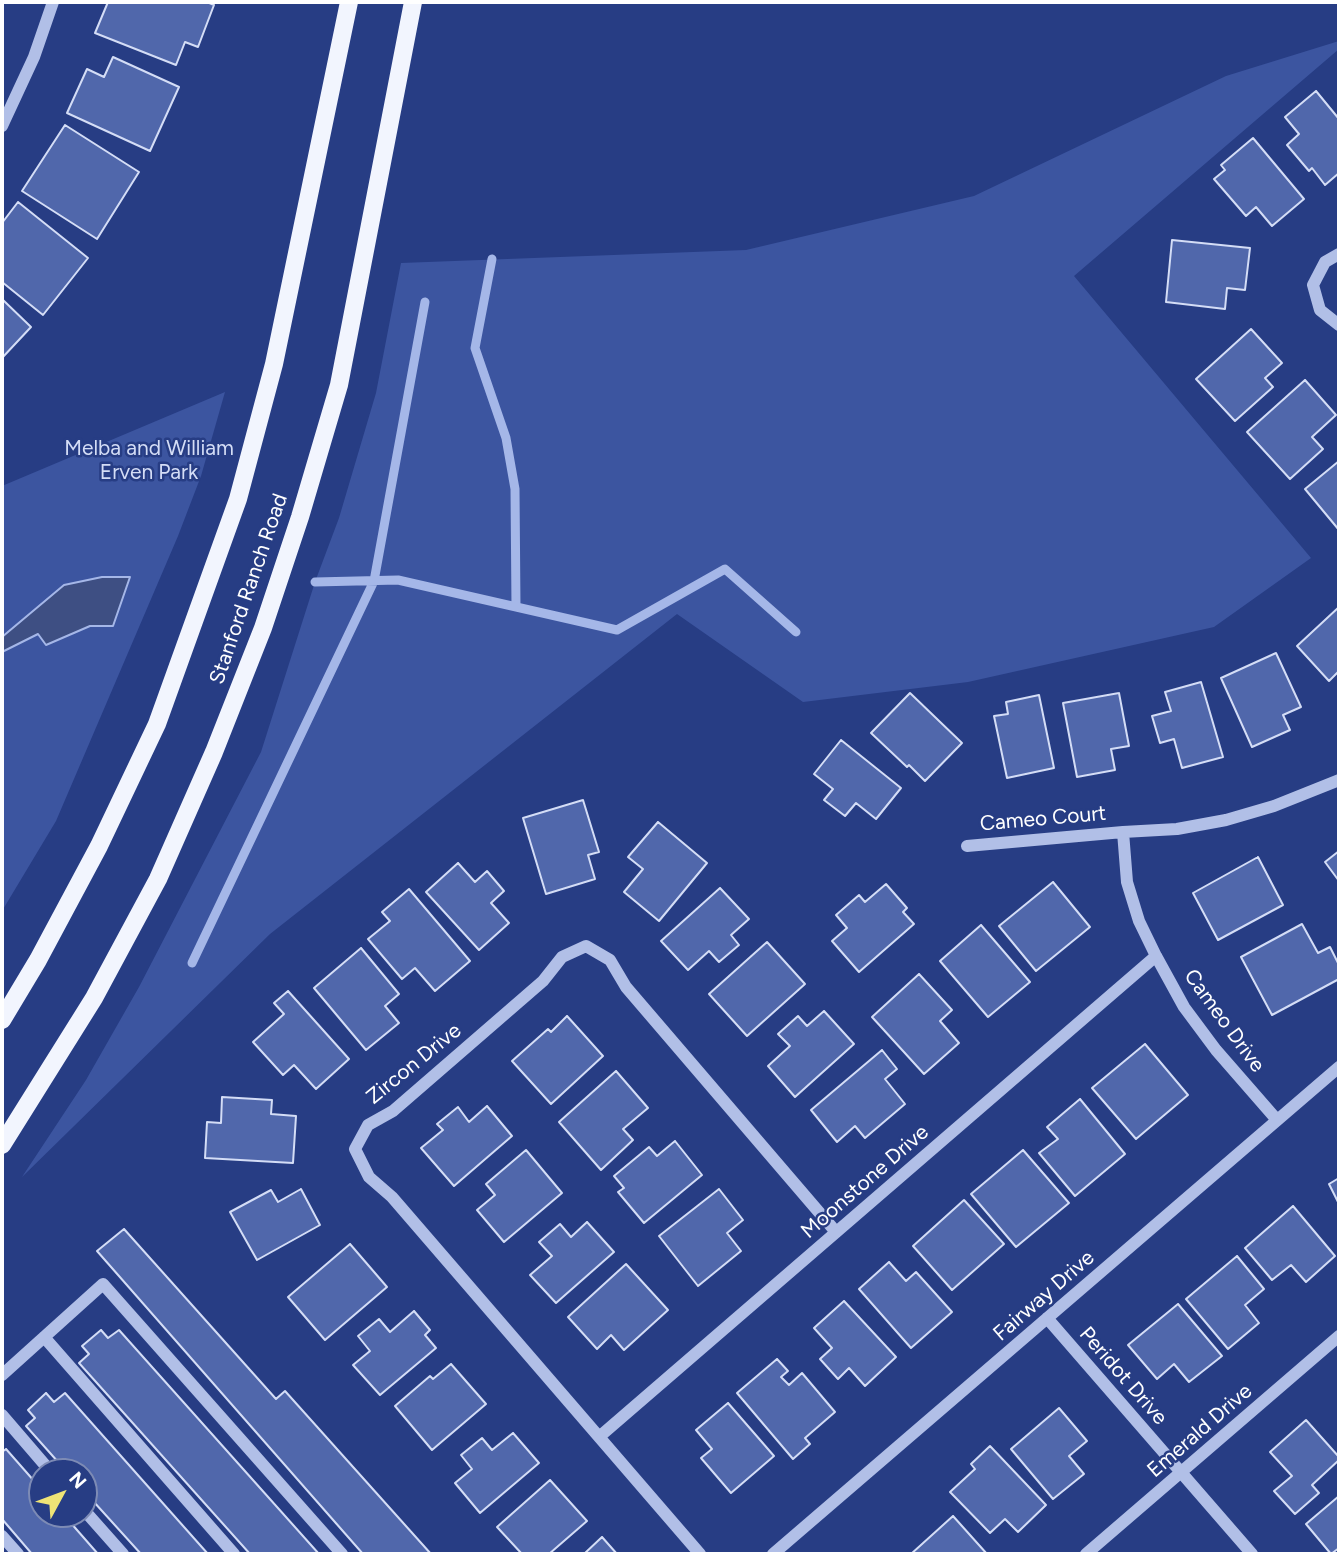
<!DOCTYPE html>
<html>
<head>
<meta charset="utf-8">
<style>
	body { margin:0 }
	#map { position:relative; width:1341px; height:1556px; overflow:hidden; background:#273d84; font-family:Figtree,sans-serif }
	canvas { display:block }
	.frame { position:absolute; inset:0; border:4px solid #fff; pointer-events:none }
	.north { position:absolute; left:28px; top:1458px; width:70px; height:70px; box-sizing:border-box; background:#273d84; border:2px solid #7d8bb5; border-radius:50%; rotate:49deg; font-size:19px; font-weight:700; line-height:28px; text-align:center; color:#fff }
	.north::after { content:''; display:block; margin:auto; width:24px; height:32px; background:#efe476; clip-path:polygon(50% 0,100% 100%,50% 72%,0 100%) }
</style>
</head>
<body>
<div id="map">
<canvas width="1341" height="1556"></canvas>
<div class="frame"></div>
<div class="north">N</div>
</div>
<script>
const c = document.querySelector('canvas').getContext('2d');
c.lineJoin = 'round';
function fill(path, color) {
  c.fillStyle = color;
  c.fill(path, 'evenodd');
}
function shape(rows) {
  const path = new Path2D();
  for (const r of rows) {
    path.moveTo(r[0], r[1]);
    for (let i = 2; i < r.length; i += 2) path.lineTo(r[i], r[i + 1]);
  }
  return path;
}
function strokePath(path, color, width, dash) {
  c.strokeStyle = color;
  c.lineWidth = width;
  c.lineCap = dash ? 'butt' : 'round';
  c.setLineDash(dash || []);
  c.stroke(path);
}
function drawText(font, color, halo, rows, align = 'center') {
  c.font = font + ' Figtree,sans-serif';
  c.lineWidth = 5;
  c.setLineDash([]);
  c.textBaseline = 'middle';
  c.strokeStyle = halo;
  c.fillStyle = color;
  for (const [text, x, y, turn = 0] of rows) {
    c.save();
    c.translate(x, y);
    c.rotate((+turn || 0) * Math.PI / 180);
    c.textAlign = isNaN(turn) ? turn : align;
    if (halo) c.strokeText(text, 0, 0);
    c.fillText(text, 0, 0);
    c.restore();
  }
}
fill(shape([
	[1339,41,1339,49,1074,276,1311,558,1214,627,968,682,803,702,677,614,270,934,22,1177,86,1080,139,987,261,752,315,582,339,518,376,393,401,263,746,250,974,196,1226,76],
	[225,392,201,476,178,536,56,821,2,911,2,486]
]), '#3c55a0');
const water = shape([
	[102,577,130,577,113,626,90,626,46,645,38,634,2,652,2,637,64,585,102,577]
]);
fill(water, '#3e4f83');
strokePath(water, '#a5b7e8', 2);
strokePath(shape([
	[492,259,475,348,506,438,515,489,516,607],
	[315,582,398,580,617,630,725,569,796,632],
	[192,963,374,581,425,302]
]), '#a5b7e8', 9);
const building = shape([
	[108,2,207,2,214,5,198,47,185,42,176,65,95,33,108,2],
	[113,57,179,87,150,151,67,113,87,69,104,77,113,57],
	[1316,91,1339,119,1339,173,1325,185,1312,168,1309,171,1287,145,1299,134,1285,117,1316,91],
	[65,125,139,172,97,239,22,191,65,125],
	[1253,138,1304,199,1272,226,1256,207,1246,216,1214,179,1225,170,1221,165,1253,138],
	[18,202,88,258,43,315,2,282,2,223,18,202],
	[1172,240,1250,248,1245,290,1227,288,1225,309,1166,302,1172,240],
	[2,299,31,327,2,358,2,299],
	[1251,329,1282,363,1265,378,1273,387,1235,421,1196,379,1251,329],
	[1305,380,1336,415,1312,437,1323,449,1290,479,1247,432,1305,380],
	[1339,461,1339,530,1305,489,1339,461],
	[1339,607,1339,671,1329,681,1297,646,1339,607],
	[1276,653,1301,707,1283,715,1290,730,1252,747,1221,678,1276,653],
	[1201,682,1223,757,1182,768,1174,739,1160,743,1152,716,1171,711,1165,692,1201,682],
	[910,693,962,743,925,781,909,765,907,767,871,733,910,693],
	[1119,693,1129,746,1111,749,1115,770,1077,777,1063,703,1119,693],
	[1039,695,1054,768,1007,778,994,716,1008,714,1006,702,1039,695],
	[841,740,901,788,876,819,856,803,845,816,824,800,833,789,814,774,841,740],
	[583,800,599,852,588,855,595,879,546,894,523,818,583,800],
	[658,822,707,863,659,921,624,892,643,869,628,857,658,822],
	[1339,851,1339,881,1325,862,1339,851],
	[1258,857,1283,905,1218,940,1193,893,1258,857],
	[458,863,475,882,487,871,504,891,491,903,509,923,479,950,426,892,458,863],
	[1053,882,1090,927,1036,971,999,926,1053,882],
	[886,884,907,908,903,912,914,924,859,972,832,941,847,928,836,915,859,895,865,902,886,884],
	[720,888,749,919,731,935,739,945,719,962,709,951,688,970,661,941,720,888],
	[409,889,470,961,435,991,415,968,402,979,368,939,390,921,382,912,409,889],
	[1302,924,1318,953,1330,947,1339,965,1339,979,1272,1015,1241,957,1302,924],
	[981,925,1030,982,988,1017,940,961,981,925],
	[767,942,805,984,747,1036,709,994,767,942],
	[361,948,399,994,385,1006,399,1023,366,1050,314,988,361,948],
	[919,974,952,1010,940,1021,959,1043,924,1074,872,1017,919,974],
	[288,991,349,1059,316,1089,294,1065,283,1075,253,1042,284,1014,274,1003,288,991],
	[824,1011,854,1044,795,1097,768,1066,790,1046,778,1034,798,1016,807,1026,824,1011],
	[567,1016,603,1056,551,1104,512,1061,548,1029,551,1032,567,1016],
	[1145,1044,1188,1095,1136,1139,1092,1088,1145,1044],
	[882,1050,897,1069,885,1079,905,1104,865,1138,855,1126,837,1142,811,1110,882,1050],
	[616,1071,648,1108,623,1129,633,1140,601,1170,559,1122,616,1071],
	[222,1097,272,1100,271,1114,296,1116,293,1163,205,1158,207,1122,221,1123,222,1097],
	[1080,1099,1125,1154,1075,1196,1039,1153,1058,1139,1047,1127,1080,1099],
	[487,1106,512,1136,454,1186,421,1148,443,1130,437,1124,458,1107,469,1122,487,1106],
	[675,1141,702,1175,644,1223,618,1192,624,1188,614,1176,649,1147,657,1156,675,1141],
	[526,1150,562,1193,504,1242,477,1210,495,1195,486,1184,526,1150],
	[1023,1150,1069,1203,1016,1247,971,1194,1023,1150],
	[1339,1178,1339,1204,1329,1184,1339,1178],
	[301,1189,320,1225,257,1260,230,1212,271,1190,278,1202,301,1189],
	[719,1189,743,1220,727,1233,741,1251,698,1286,659,1236,719,1189],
	[964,1200,1004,1244,952,1290,913,1246,964,1200],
	[1293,1206,1335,1256,1306,1282,1291,1265,1272,1280,1245,1248,1293,1206],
	[587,1222,614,1252,556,1303,530,1275,552,1256,539,1242,560,1224,571,1237,587,1222],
	[124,1229,276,1399,285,1391,431,1554,363,1554,97,1251,124,1229],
	[350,1244,387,1287,325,1340,288,1297,350,1244],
	[1237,1256,1264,1289,1245,1305,1259,1323,1228,1349,1186,1299,1237,1256],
	[889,1262,906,1281,916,1272,952,1312,911,1348,859,1289,889,1262],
	[626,1264,668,1310,624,1350,611,1335,597,1349,568,1317,626,1264],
	[844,1301,896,1357,865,1386,849,1368,838,1379,820,1359,832,1348,814,1328,844,1301],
	[1178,1304,1222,1356,1189,1382,1174,1364,1157,1379,1128,1345,1178,1304],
	[414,1311,430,1330,425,1335,436,1348,380,1395,353,1365,370,1351,358,1336,379,1319,390,1332,414,1311],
	[101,1330,108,1338,119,1330,319,1554,250,1554,79,1363,89,1354,82,1346,101,1330],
	[777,1359,788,1371,781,1377,789,1385,802,1373,835,1412,805,1438,810,1444,793,1459,737,1393,777,1359],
	[451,1364,486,1404,432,1450,395,1406,430,1376,433,1379,451,1364],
	[46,1393,54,1402,65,1393,208,1554,141,1554,84,1491,84,1472,67,1472,26,1426,35,1418,28,1410,46,1393],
	[728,1403,774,1456,731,1493,701,1458,712,1449,696,1430,728,1403],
	[1059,1408,1087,1441,1069,1456,1084,1474,1053,1499,1011,1449,1059,1408],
	[1306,1420,1339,1457,1339,1460,1312,1485,1319,1493,1295,1514,1274,1491,1292,1476,1270,1452,1306,1420],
	[513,1433,539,1463,480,1513,455,1483,472,1469,461,1455,482,1438,492,1450,513,1433],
	[990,1446,1046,1505,1018,1532,1005,1519,990,1533,950,1492,975,1469,971,1464,990,1446],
	[6,1449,42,1490,42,1514,63,1514,98,1554,32,1554,2,1519,2,1452,6,1449],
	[550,1480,587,1521,549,1554,522,1554,497,1527,550,1480],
	[1339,1496,1339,1548,1331,1554,1306,1524,1339,1496],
	[953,1516,987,1554,911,1554,953,1516],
	[602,1537,617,1554,584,1554,602,1537]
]);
fill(building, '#5067ab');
strokePath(building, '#d4ddf6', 2);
strokePath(shape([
	[2,126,34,57,53,2],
	[1339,254,1325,262,1313,285,1320,310,1339,325],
	[1123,832,1127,882,1139,921,1156,956,1184,1007,1216,1050,1277,1120],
	[967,846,1123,832,1177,829,1226,820,1274,806,1339,780],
	[1047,1318,1252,1554],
	[44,1337,234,1554],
	[2,1375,103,1284,342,1554],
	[2,1415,51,1472],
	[599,1437,1156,956],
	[84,1510,123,1554],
	[2,1536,18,1554],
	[700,1554,392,1197,369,1177,355,1149,368,1125,393,1111,543,981,562,957,586,946,610,960,626,987,836,1232],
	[773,1554,1339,1067],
	[1086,1554,1339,1336]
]), '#b1bfe7', 12);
strokePath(shape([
	[2,1020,38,960,99,846,157,724,238,499,274,364,349,2],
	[2,1145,94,998,158,879,214,752,263,628,300,517,339,385,413,2]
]), '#f2f5fe', 18);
drawText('21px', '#d4ddf6', '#273d84', [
	["Melba and William",149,449],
	["Erven Park",149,473]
]);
drawText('21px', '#fff', '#273d84', [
	["Stanford Ranch Road",249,589,-71],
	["Cameo Court",1043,819,-5],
	["Cameo Drive",1224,1021,54],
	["Zircon Drive",414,1064,-39],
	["Moonstone Drive",865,1182,-41],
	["Fairway Drive",1044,1296,-41],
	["Peridot Drive",1123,1376,49],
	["Emerald Drive",1200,1431,-41]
]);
</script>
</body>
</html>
